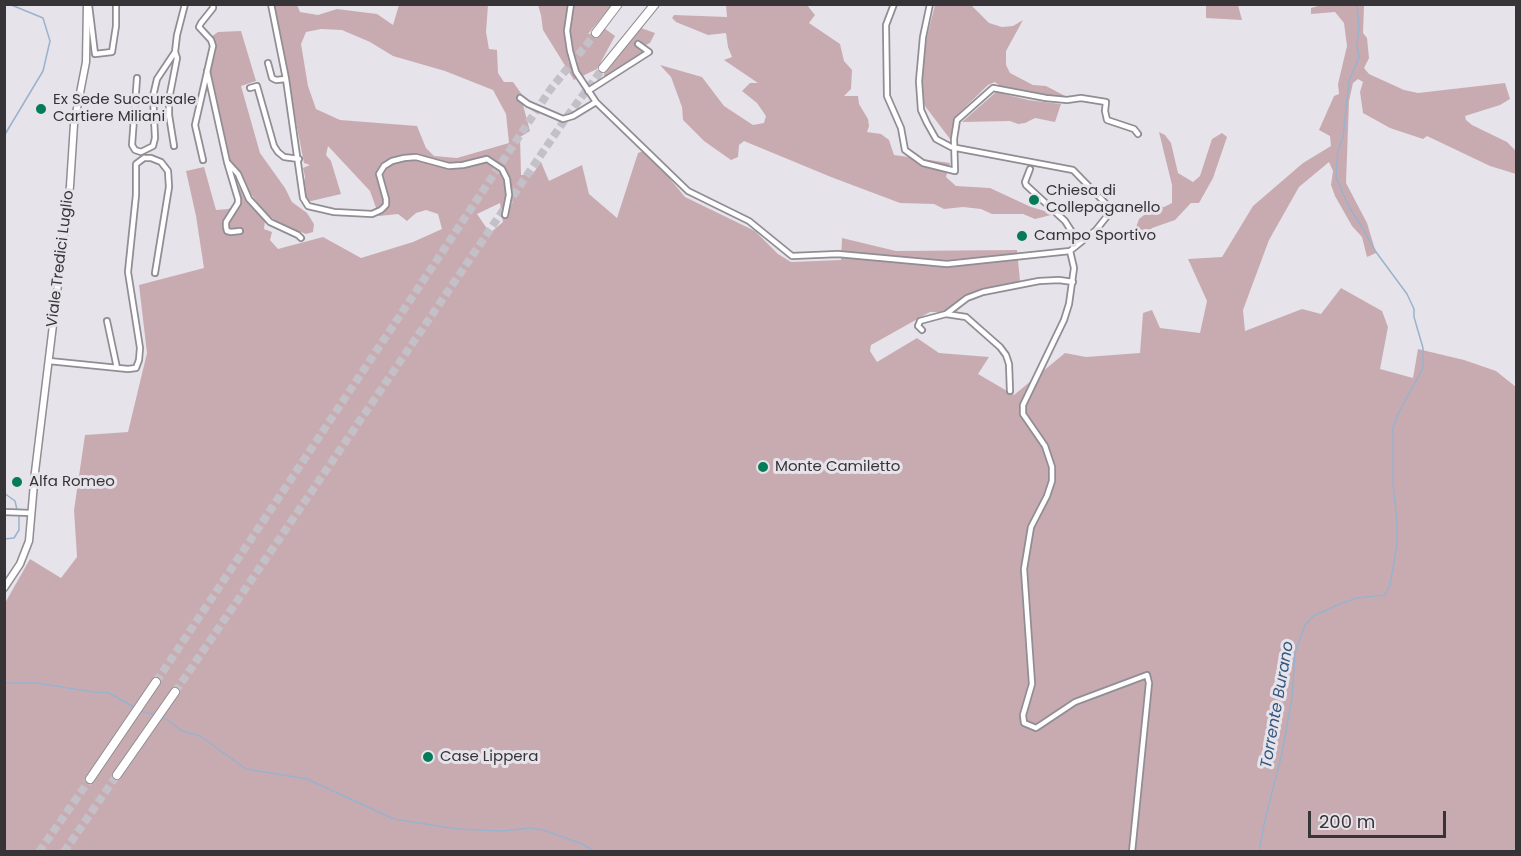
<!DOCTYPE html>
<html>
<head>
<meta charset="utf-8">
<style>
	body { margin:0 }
	#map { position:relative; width:1521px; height:856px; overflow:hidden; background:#e7e3eb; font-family:Poppins,sans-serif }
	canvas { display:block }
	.frame { position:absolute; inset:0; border:6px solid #363437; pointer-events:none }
	.scale { position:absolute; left:1308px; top:811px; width:138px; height:27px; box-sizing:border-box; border:3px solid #363437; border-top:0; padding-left:8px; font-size:18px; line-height:21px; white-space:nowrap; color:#363437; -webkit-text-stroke:4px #e7e3eb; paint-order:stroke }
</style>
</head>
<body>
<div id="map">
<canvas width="1521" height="856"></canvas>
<div class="frame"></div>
<div class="scale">200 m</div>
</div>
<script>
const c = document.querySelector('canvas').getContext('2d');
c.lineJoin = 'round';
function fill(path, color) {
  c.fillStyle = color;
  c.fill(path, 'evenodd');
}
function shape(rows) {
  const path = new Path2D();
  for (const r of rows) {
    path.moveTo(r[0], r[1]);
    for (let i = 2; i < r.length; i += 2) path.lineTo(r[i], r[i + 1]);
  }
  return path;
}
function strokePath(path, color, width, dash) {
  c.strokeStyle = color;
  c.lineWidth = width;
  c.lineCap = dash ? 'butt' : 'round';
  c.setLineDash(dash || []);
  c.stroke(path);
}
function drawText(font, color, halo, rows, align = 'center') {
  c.font = font + ' Poppins,sans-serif';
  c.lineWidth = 6;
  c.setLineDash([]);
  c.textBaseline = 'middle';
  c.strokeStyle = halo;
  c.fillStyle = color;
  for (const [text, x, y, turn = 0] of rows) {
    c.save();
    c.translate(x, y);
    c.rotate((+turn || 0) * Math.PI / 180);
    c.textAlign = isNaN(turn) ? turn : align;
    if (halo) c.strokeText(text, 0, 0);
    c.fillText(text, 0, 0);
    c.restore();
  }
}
fill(shape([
	[273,5,297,5,300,12,318,15,337,9,377,14,393,25,399,5,488,5,486,32,489,49,497,50,498,73,504,82,513,82,523,96,523,105,530,131,520,137,521,175,532,175,541,162,549,181,582,165,589,194,617,218,638,153,646,150,685,197,755,231,778,254,791,262,841,260,842,238,896,251,1017,250,1020,281,966,297,943,312,930,312,871,345,870,351,877,362,917,338,939,353,989,357,978,374,1014,395,1065,353,1086,357,1140,353,1143,313,1152,310,1160,328,1200,333,1207,301,1188,259,1222,257,1253,206,1303,163,1331,146,1330,136,1319,130,1334,96,1339,94,1338,84,1347,46,1344,23,1335,12,1311,14,1311,8,1322,5,1364,5,1363,33,1367,38,1369,58,1364,68,1369,74,1404,90,1418,93,1505,83,1510,99,1500,105,1465,116,1466,120,1472,125,1507,142,1516,151,1516,174,1490,166,1427,136,1423,139,1390,128,1363,113,1360,92,1363,82,1358,79,1353,83,1349,101,1346,183,1367,223,1376,253,1367,257,1362,237,1352,226,1335,196,1331,185,1333,171,1329,162,1299,187,1269,240,1243,310,1245,331,1302,309,1321,314,1341,288,1382,311,1388,327,1380,369,1413,378,1418,349,1464,360,1496,371,1516,387,1516,851,5,852,5,603,30,559,61,578,77,557,74,510,85,435,128,432,147,353,139,285,204,268,196,216,186,171,204,167,216,210,228,209,240,204,235,180,248,201,265,221,264,229,272,232,270,240,278,249,323,237,361,258,413,242,442,229,438,214,426,210,416,213,407,221,398,214,379,216,370,191,328,146,326,155,331,161,341,194,307,202,301,196,305,177,303,168,310,165,304,163],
	[321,29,342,30,370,42,393,56,445,71,493,90,506,114,509,143,457,158,434,156,426,148,417,126,340,120,316,109,308,86,301,44,306,32],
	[500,203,503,222,490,233,477,214],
	[538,5,612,5,588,34,600,33,604,28,615,36,597,69,574,80,543,30,541,15],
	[726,5,807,5,815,15,809,23,840,44,844,61,852,70,851,89,844,96,858,96,859,104,868,119,869,126,867,132,881,134,889,140,894,155,950,163,946,177,956,186,990,188,1031,207,1055,214,1035,219,1023,214,992,214,981,209,963,207,944,209,934,204,900,203,831,177,744,141,739,145,738,157,731,160,704,141,683,120,682,107,671,77,660,65,702,77,724,106,753,125,764,123,766,116,757,103,742,91,750,83,758,83,724,60,732,57,728,47,726,33,708,35,676,22,672,18,674,15,727,17],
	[935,5,971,5,989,23,1002,27,1013,26,1023,20,1006,51,1006,65,1010,73,1033,85,1046,86,1069,98,1045,96,1001,87,995,82,988,85,955,117,950,139,925,106,922,100,920,64],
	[1238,5,1242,20,1206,18,1206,5],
	[641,28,655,33,650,43,642,47,640,40,636,41,637,46,643,50,641,56,604,78,604,74],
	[241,31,256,81,241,86,260,153,285,188,292,202,307,213,314,224,313,232,306,234,281,224,266,214,235,173,229,158,208,74,216,46,211,37,218,32],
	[996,92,1028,100,1061,104,1055,122,1035,118,1025,123,1018,124,1010,121,962,122],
	[1159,132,1165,135,1171,143,1178,173,1193,182,1200,176,1212,139,1222,133,1227,137,1213,178,1199,203,1191,203,1175,220,1152,228,1146,236,1140,236,1134,233,1139,219,1148,212,1147,203,1164,207,1172,203,1172,185]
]), '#c8abb1');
strokePath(shape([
	[4,136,43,71,50,41,43,18,9,4],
	[4,493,15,501,17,510],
	[4,539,14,538,19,530,19,514],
	[4,683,36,683,94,692,109,693,134,707],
	[140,711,156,715],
	[160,717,166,719,182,731,200,736,246,769,307,779,394,819,457,829,503,831,530,828,543,830,582,844,596,852],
	[1259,852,1264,824,1282,753,1292,698,1295,653,1305,625,1313,616,1342,603,1357,598,1385,595,1390,585,1397,545,1397,520,1393,485,1393,427,1398,414,1423,368,1423,348,1414,317,1414,309,1407,294,1376,252,1362,227,1349,207,1336,177,1338,150,1343,137,1349,81,1359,57,1357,45,1359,28,1357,4]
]), '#99b2cd', 1.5);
strokePath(shape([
	[156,682,550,90,596,33],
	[175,692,566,118,603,68],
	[39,852,90,779],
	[64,852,117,775]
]), '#c4c0c7', 8, [8, 4]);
const minor = shape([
	[271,4,286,79,303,198,308,206,334,212,372,214,381,210,386,205,386,199,379,174,384,166,392,161,404,158,416,157,449,166,463,165,487,159,502,169,507,179,509,195,505,215],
	[571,4,567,31,570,51,576,72,596,102,688,191,749,221,792,256,838,254,947,264,1070,251,1096,230,1112,210,1073,170,951,147,936,139,927,123,921,110,919,81,923,37,930,4],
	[894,4,886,25,887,96,901,128,905,150,923,163,955,171,954,139,957,120,993,88,1046,98,1067,100,1081,98,1106,102,1105,111,1107,120,1134,129,1138,134],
	[89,5,95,54,112,52,116,26,116,4],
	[268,63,272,78,276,80,286,79],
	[207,71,227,162,238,199,238,203,226,222,226,227,227,231,231,232,240,231],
	[137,78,132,145,135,150,141,152,153,146,155,138,153,96,157,79,175,52],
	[250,88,257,86,274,146,278,152,284,157,299,159],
	[588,91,649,52,638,44],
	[520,98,528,104,563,119,573,116,596,102],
	[174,146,169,115,169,99,177,58,175,52,177,35,185,4],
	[144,158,151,158,161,162,168,171,169,187,155,273],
	[203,160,195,125,213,46,211,40,199,27,201,23,213,8,213,4],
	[228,163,238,174,249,199,270,222,298,235,301,238],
	[1030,169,1025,182,1026,185,1065,221,1079,243],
	[1070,251,1074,268,1069,304,1064,320,1023,405,1023,414,1045,446,1052,467,1052,481,1047,496,1031,527,1024,569,1032,684,1023,715,1024,723,1036,728,1075,702,1147,675,1149,683,1132,852],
	[946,314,967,298,983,292,1039,281,1059,280,1073,282],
	[107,321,117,368],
	[922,330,918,326,920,321,946,314,966,317,1000,347,1006,355,1009,364,1010,391],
	[49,361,128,369,136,368,139,360,140,348,128,272,136,195,136,164,144,158],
	[4,512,31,513]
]);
const secondary = shape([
	[4,588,20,564,29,541,35,472,70,186,74,124,86,62,87,4]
]);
const trunk = shape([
	[596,33,618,4],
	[603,68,655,4],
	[117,775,175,692],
	[90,779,156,682]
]);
strokePath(minor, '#908d94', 8);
strokePath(secondary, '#908d94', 9);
strokePath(trunk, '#908d94', 10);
strokePath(minor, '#fff', 4.5);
strokePath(secondary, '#fff', 6);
strokePath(trunk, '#fff', 8);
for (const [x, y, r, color] of [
	[41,109,6,"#067b58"],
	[1034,200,6,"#067b58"],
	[1022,236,6,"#067b58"],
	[763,467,6,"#067b58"],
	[17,482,6,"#067b58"],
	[428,757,6,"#067b58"]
]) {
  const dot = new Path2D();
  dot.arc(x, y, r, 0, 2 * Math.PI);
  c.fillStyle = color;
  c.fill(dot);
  strokePath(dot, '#e7e3eb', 2);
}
drawText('15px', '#363437', '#e7e3eb', [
	["Ex Sede Succursale",53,100],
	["Cartiere Miliani",53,117],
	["Chiesa di",1046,191],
	["Collepaganello",1046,208],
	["Campo Sportivo",1034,236],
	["Monte Camiletto",775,467],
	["Alfa Romeo",29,482],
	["Case Lippera",440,757]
], 'left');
drawText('15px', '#363437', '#e7e3eb', [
	["Viale Tredici Luglio",61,259,-83]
]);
drawText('italic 16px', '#32587f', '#e7e3eb', [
	["Torrente Burano",1278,705,-80]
]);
</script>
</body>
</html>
